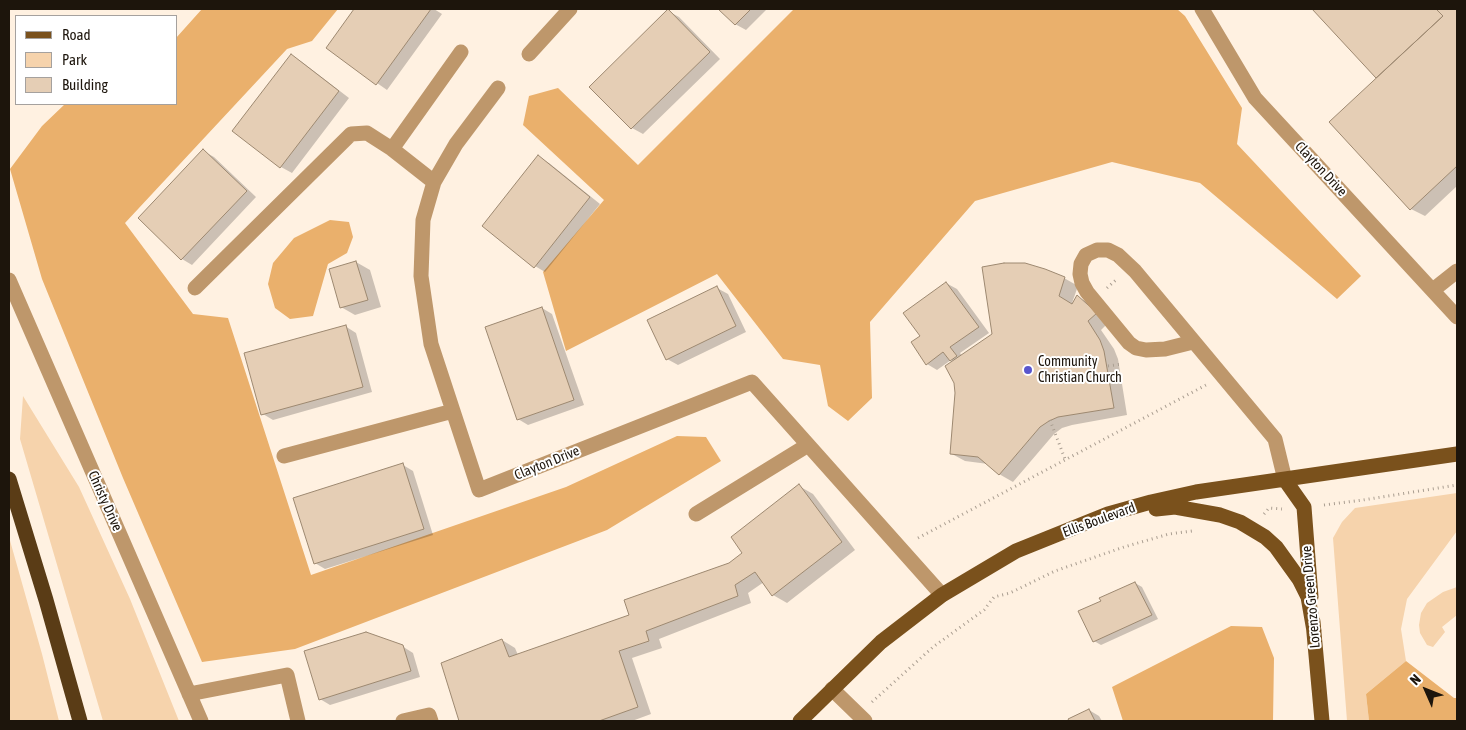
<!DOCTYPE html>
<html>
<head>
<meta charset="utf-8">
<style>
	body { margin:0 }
	#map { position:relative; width:1466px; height:730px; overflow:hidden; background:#fff1e1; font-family:"Asap Condensed",sans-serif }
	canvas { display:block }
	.frame { position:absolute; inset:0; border:10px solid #1d150c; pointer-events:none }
	.legend { position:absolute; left:15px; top:15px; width:162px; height:90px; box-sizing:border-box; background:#fff; border:1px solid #a5a19e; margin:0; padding:6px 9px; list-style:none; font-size:15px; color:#1d150c }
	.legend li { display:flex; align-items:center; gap:10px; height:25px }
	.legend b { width:25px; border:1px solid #a5a19e }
	.north { position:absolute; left:1401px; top:665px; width:50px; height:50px; -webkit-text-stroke:4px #fff; paint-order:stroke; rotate:314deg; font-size:14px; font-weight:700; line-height:20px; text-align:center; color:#1d150c }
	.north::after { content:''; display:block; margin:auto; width:18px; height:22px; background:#1d150c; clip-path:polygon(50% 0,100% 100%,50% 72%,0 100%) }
</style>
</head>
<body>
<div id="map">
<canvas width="1466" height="730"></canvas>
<div class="frame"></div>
<ul class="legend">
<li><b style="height:6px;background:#7a511c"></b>Road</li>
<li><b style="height:14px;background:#f6d3ac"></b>Park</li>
<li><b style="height:14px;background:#e5ceb5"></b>Building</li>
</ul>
<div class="north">N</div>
</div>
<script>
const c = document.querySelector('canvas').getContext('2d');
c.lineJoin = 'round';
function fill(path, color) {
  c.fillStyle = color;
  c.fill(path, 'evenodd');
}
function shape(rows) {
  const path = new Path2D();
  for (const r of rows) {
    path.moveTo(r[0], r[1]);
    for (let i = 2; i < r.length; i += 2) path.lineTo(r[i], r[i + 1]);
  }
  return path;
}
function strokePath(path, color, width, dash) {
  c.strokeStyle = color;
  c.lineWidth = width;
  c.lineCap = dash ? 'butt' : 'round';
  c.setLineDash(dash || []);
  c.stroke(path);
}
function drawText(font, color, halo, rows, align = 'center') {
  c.font = font + ' "Asap Condensed",sans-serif';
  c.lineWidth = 4;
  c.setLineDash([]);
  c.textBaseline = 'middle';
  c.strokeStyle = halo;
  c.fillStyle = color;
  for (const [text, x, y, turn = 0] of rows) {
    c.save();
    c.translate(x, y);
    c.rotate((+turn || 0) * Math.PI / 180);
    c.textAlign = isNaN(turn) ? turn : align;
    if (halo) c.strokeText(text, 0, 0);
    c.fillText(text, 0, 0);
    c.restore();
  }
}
fill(shape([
	[23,396,79,487,130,599,179,721,103,721,20,439],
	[1457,493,1457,531,1407,599,1401,629,1406,661,1366,694,1369,721,1347,721,1333,538,1342,522,1355,508],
	[9,537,42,654,59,721,9,721],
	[1457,587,1457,615,1442,627,1445,632,1433,647,1427,645,1420,633,1419,625,1421,613,1427,603,1443,592]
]), '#f6d3ac');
fill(shape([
	[202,9,338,9,312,41,287,49,125,223,193,314,228,318,311,575,566,487,677,436,706,437,721,461,607,530,295,649,202,662,123,478,42,279,10,169,42,126,65,104,176,104,176,38],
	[794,9,1177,9,1185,16,1242,108,1237,144,1361,276,1337,299,1200,183,1112,162,975,201,870,322,872,398,848,421,828,406,820,365,783,359,717,274,566,351,543,272,604,200,523,125,529,96,558,88,638,165],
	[330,220,349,222,353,237,347,253,328,264,313,316,290,319,275,308,268,284,273,263,294,238],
	[1231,626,1262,627,1274,658,1273,721,1123,721,1112,687],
	[1406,661,1454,698,1457,698,1457,721,1369,721,1366,694]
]), '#eab06c');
fill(shape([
	[356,9,434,9,442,14,387,90,327,48],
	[720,9,767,9,746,30,735,24],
	[1313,9,1457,9,1457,186,1425,216,1411,209,1378,78],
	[668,11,679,17,720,59,643,134,632,128,591,87],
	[291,56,302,62,349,98,292,173,281,167,233,131],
	[203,151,214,157,256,197,192,265,182,259],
	[539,157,549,163,600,204,545,272,535,266],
	[356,262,370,270,381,307,355,315,341,307],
	[1064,278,1078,286,1072,303,1077,297,1091,304,1110,321,1101,330,1114,349,1118,359,1127,415,1072,425,1062,428,1054,434,1013,482,999,474,988,464,965,461,952,454,957,393,954,362,951,360,937,370,927,364,913,343,921,336,946,283,957,289,989,333,960,353,962,356,993,335],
	[717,288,728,294,746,332,678,365,667,359],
	[542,308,552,314,584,405,528,425,518,419],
	[345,326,356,333,372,392,273,420,263,414],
	[403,465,413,471,433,535,325,569,315,563],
	[799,486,813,494,855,550,787,603,773,595,764,582,748,593,751,603,659,639,662,648,632,658,651,714,632,721,460,721,443,664,502,640,515,648,518,655,631,616,729,564,744,553],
	[1135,583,1142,587,1158,619,1101,645,1094,641,1102,602],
	[402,646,413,653,420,677,330,705,320,699],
	[1089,710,1099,716,1102,721,1071,721,1070,720]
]), '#0003');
const building = shape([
	[354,9,431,9,376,85,326,48,354,9],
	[668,9,710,52,631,129,589,87,668,9],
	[718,9,751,9,735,25,718,9],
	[1312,9,1436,9,1443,16,1376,78,1312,9],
	[1436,9,1457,9,1457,166,1410,210,1329,122,1443,16,1436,9],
	[291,54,339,91,280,168,232,131,291,54],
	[203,149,247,191,181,260,138,218,203,149],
	[538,155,590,197,534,268,482,226,538,155],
	[356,261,368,300,340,308,329,269,356,261],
	[1004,263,1025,263,1045,269,1065,277,1059,296,1072,304,1077,295,1097,313,1088,321,1100,340,1104,351,1114,408,1058,417,1049,421,1040,427,999,475,978,457,950,454,955,393,954,383,945,366,992,334,982,267,1004,263],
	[946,282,979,327,950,347,957,356,950,361,943,352,926,365,911,342,920,336,903,313,946,282],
	[717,286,736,326,666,360,647,320,717,286],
	[542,307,574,400,517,420,485,327,542,307],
	[346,325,363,387,261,415,244,353,346,325],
	[403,463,424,529,314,564,293,498,403,463],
	[799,484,842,542,772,596,755,572,735,585,738,596,646,631,649,641,619,651,638,707,599,721,459,721,441,663,502,639,509,657,629,615,624,600,729,563,742,553,731,537,799,484],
	[1135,582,1152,615,1093,642,1078,611,1101,601,1099,598,1135,582],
	[366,632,403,645,411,671,319,700,304,651,366,632],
	[1089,709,1095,721,1069,721,1068,719,1089,709]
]);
fill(building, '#e5ceb5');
strokePath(building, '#9d8870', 1);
strokePath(shape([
	[1107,288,1117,279],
	[1108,366,1122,364],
	[1050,420,1065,459],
	[1324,505,1363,500,1457,485],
	[1264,514,1269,508,1282,509],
	[918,538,1206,385],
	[872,702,933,647,984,610,994,597,1010,593,1055,571,1124,547,1169,534,1192,531]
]), '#aa9e91', 3, [1, 4]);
strokePath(shape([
	[1202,9,1255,98,1457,317],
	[529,54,570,9],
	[498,88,456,144,434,182,423,220,421,276,431,344,479,490,752,382,942,595],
	[392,149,461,52],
	[9,280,201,721],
	[195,288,351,134,367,133,392,149,434,182],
	[1433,290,1457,271],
	[1193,342,1165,349,1146,350,1136,348,1129,343,1087,292,1082,283,1080,274,1081,264,1086,255,1097,250,1108,250,1118,255,1135,271,1275,439,1285,480],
	[284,456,453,411],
	[696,514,808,445],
	[832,689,865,721],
	[189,694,287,675,298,721],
	[403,721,429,715,431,721]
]), '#be976b', 15);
strokePath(shape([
	[1285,480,1304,507,1311,597],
	[1156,509,1175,507,1220,515,1240,522,1265,537,1276,547,1299,579,1308,597,1314,631],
	[1313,622,1322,721],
	[800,721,881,642,942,595,1016,551,1108,514,1151,502,1196,492,1457,454]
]), '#7a511c', 15);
strokePath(shape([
	[9,479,46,600,80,721]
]), '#5a3c16', 15);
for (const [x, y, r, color] of [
	[1028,370,5,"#5956cd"]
]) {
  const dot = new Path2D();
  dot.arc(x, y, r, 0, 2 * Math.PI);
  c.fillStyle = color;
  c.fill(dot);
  strokePath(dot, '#fff', 2);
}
drawText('14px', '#1d150c', '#fff', [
	["Clayton Drive",1321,169,47],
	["Clayton Drive",547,463,-22],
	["Christy Drive",105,501,66],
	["Ellis Boulevard",1099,520,-20],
	["Lorenzo Green Drive",1311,597,-95]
]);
drawText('14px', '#1d150c', '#fff', [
	["Community",1038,362],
	["Christian Church",1038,378]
], 'left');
</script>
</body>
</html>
